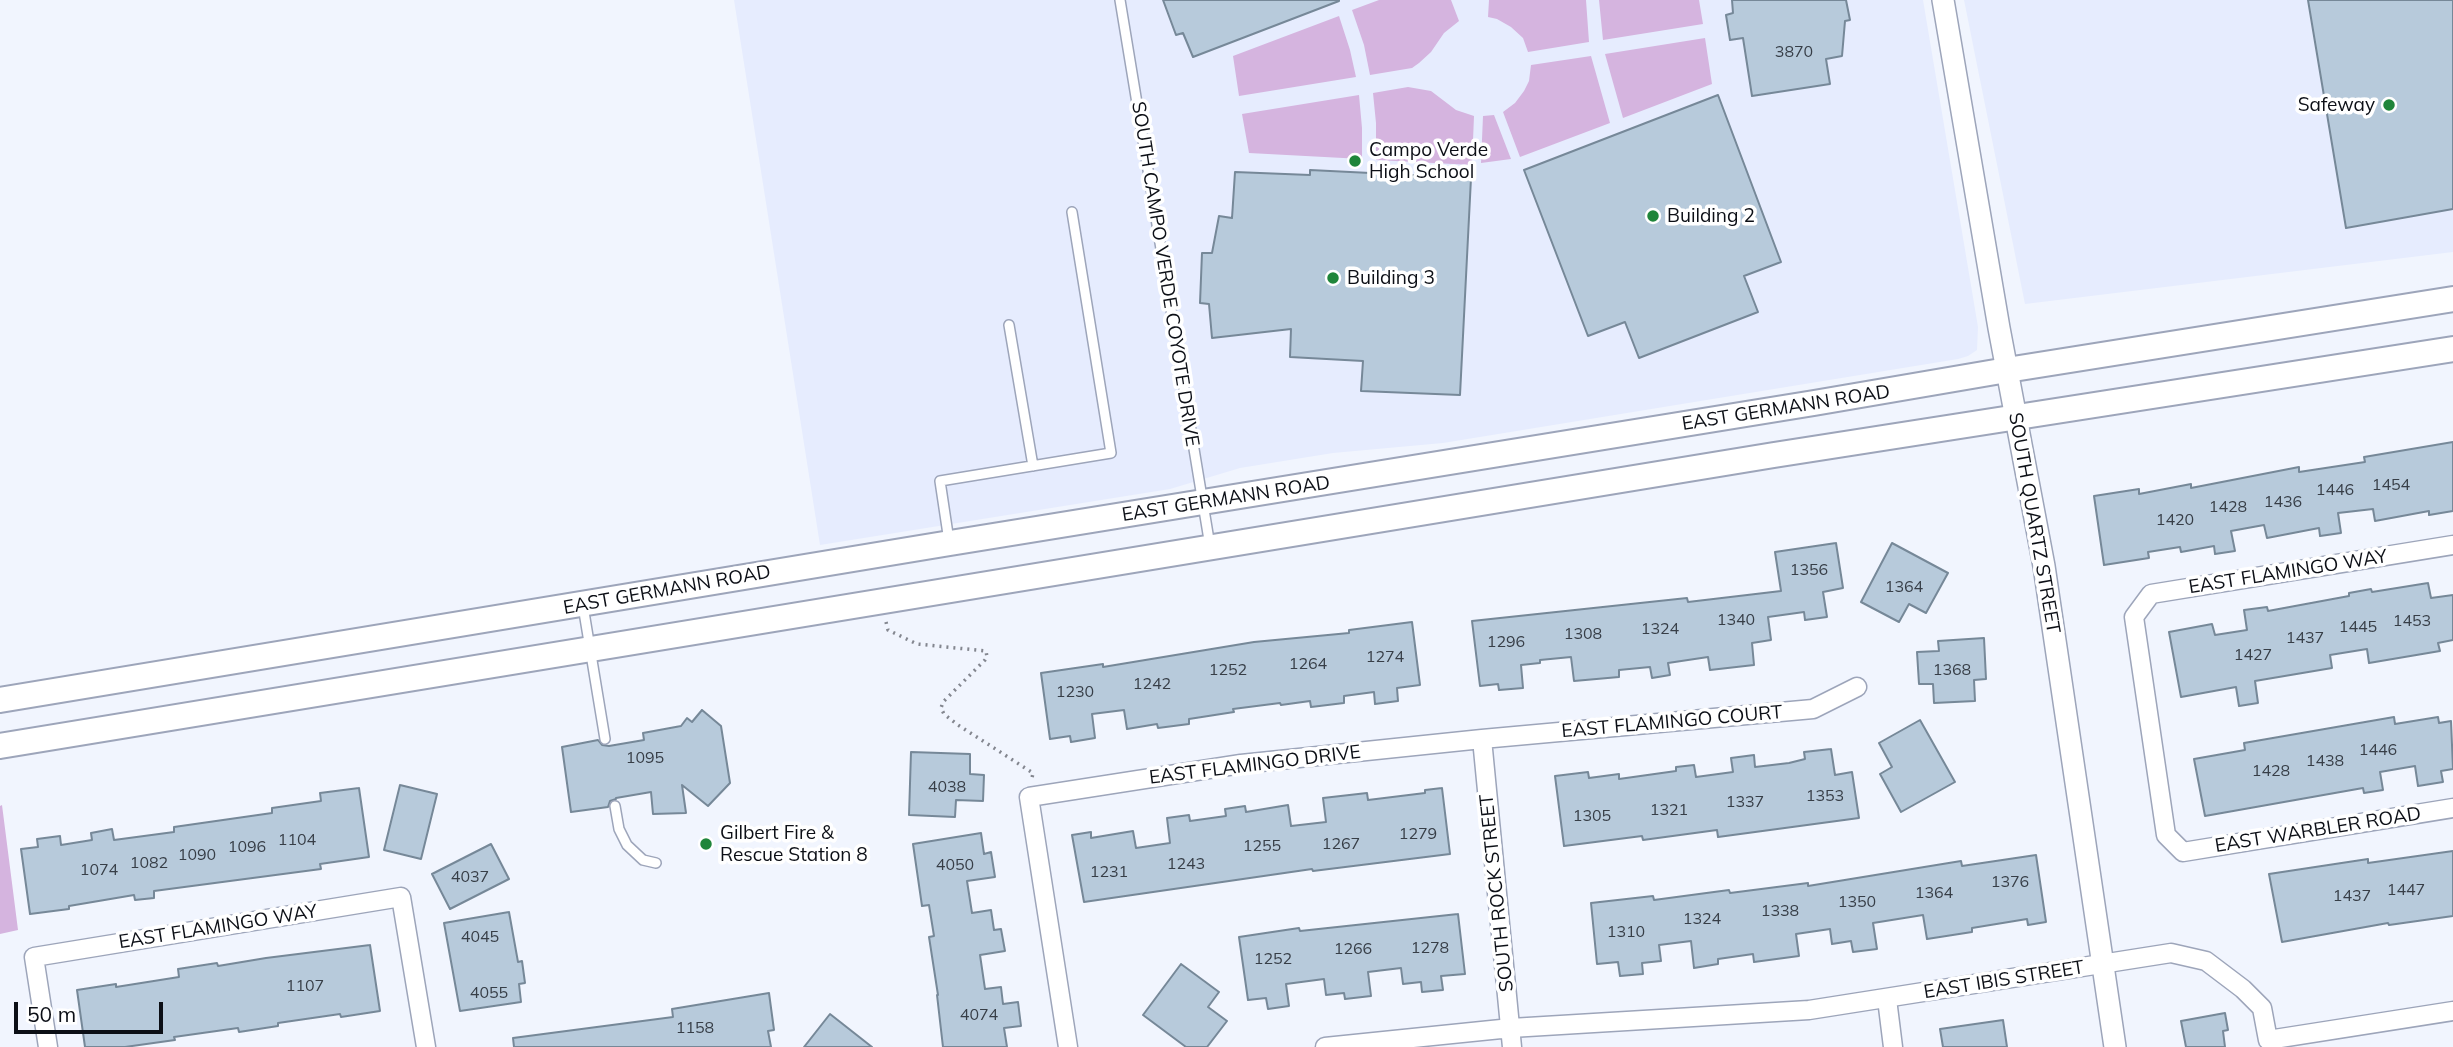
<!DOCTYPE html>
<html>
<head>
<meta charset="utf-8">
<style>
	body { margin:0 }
	#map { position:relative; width:2453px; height:1047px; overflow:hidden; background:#f1f5fe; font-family:Mulish,sans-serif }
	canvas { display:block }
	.scale { position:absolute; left:14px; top:1002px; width:149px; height:32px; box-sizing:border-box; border:4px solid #0c0f16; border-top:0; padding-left:9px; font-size:21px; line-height:24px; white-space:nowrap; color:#0c0f16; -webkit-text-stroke:5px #fff; paint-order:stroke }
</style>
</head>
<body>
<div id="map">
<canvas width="2453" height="1047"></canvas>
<div class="scale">50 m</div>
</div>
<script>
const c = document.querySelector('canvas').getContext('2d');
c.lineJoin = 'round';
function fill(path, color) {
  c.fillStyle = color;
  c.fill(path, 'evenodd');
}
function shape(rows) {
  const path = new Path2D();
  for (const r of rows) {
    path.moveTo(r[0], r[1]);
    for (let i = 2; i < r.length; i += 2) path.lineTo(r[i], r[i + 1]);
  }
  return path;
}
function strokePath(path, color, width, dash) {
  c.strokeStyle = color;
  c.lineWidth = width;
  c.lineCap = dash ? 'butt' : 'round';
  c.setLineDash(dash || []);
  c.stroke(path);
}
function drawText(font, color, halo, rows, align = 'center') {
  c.font = font + ' Mulish,sans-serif';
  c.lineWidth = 7;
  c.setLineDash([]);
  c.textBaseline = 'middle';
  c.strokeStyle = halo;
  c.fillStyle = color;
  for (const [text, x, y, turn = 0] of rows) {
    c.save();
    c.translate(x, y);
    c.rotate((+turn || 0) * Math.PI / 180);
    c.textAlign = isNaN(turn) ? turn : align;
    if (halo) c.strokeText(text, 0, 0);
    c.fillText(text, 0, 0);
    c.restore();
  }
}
fill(shape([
	[734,0,1923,0,1978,327,1977,350,1968,356,1958,359,1443,443,1333,453,1240,468,1170,489,820,545],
	[1964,0,2453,0,2453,252,2025,304]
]), '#e6ecfe');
fill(shape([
	[1379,0,1451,0,1459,21,1444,33,1431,52,1419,63,1412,68,1370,75,1364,45,1352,10],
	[1489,0,1586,0,1589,42,1528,52,1523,38,1511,27,1497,19,1488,17],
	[1599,0,1699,0,1703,24,1603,40],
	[1339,16,1350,50,1356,77,1239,96,1233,56],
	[1705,38,1712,84,1623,118,1605,54],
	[1591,56,1610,123,1520,157,1503,112,1515,103,1524,91,1529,81,1531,65],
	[1408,87,1431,91,1456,110,1474,116,1472,165,1376,160,1376,123,1373,93],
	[1359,95,1362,128,1362,159,1249,153,1242,114],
	[1494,115,1511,159,1481,163,1483,116],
	[2,805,18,930,0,934,0,806]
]), '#d5b4df');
const building = shape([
	[1163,0,1339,0,1339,1,1193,57,1183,33,1176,35,1163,0],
	[1732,0,1846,0,1850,20,1845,21,1842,56,1826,59,1830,84,1752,96,1743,38,1730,40,1726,15,1733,13,1732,0],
	[2308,0,2453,0,2453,209,2346,228,2308,0],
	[1718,95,1781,262,1744,276,1758,312,1639,358,1625,322,1588,336,1524,170,1718,95],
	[1310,170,1471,178,1460,395,1361,391,1363,361,1290,357,1291,329,1212,338,1209,304,1200,303,1202,253,1212,253,1219,216,1232,218,1235,172,1310,175,1310,170],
	[2453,442,2453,511,2429,515,2429,511,2375,521,2373,509,2338,513,2341,533,2320,536,2319,528,2267,538,2264,525,2231,531,2235,551,2215,554,2214,546,2181,552,2180,547,2148,552,2149,558,2104,565,2094,496,2139,489,2139,494,2191,484,2191,488,2299,467,2299,472,2365,462,2364,457,2453,442],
	[1836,543,1843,588,1823,592,1827,617,1805,620,1804,612,1768,617,1771,640,1752,643,1754,665,1710,670,1708,657,1668,663,1670,675,1652,678,1650,667,1619,670,1619,677,1574,681,1571,657,1540,660,1540,663,1521,665,1523,688,1499,690,1498,684,1480,686,1472,621,1687,598,1688,602,1781,591,1775,552,1836,543],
	[1892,543,1948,573,1926,613,1909,604,1899,622,1861,602,1892,543],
	[2428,583,2431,598,2453,595,2453,640,2438,643,2440,651,2369,663,2367,649,2330,655,2332,668,2255,681,2258,703,2239,706,2236,687,2181,697,2169,632,2212,624,2215,635,2247,630,2244,610,2267,607,2268,611,2349,596,2349,593,2371,589,2372,592,2428,583],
	[1412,622,1420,685,1397,688,1398,701,1375,704,1374,692,1344,696,1344,703,1311,707,1310,701,1281,705,1280,703,1233,709,1234,712,1189,719,1189,724,1158,728,1157,724,1127,729,1124,710,1092,714,1095,738,1071,742,1070,736,1050,739,1041,673,1103,664,1103,667,1254,642,1349,633,1349,630,1412,622],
	[1984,638,1986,679,1974,680,1975,701,1934,703,1933,684,1919,684,1917,652,1939,651,1938,641,1984,638],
	[702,710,721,726,730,783,708,806,682,785,686,813,653,814,651,792,616,798,616,799,610,801,608,807,571,812,562,747,598,740,602,745,609,746,644,740,643,733,681,726,687,718,692,722,702,710],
	[2394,717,2395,724,2438,717,2439,723,2451,721,2453,769,2441,771,2443,782,2418,786,2415,766,2380,772,2383,790,2364,793,2363,788,2205,816,2194,759,2245,750,2244,743,2394,717],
	[1920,720,1955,782,1901,812,1880,774,1892,767,1879,743,1920,720],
	[1831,749,1835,775,1852,772,1859,818,1718,837,1717,830,1643,840,1642,836,1564,846,1555,776,1588,772,1589,778,1619,774,1619,779,1676,771,1676,767,1694,765,1696,777,1733,772,1731,758,1754,755,1755,767,1789,763,1805,759,1804,752,1831,749],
	[911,752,970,754,970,774,984,775,983,801,956,800,955,817,909,815,911,752],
	[400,785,437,794,421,859,384,850,400,785],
	[359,788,369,857,320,864,321,869,154,891,154,898,135,900,134,895,69,906,69,909,30,914,21,849,38,847,37,839,60,836,61,845,92,840,91,833,112,829,114,840,174,832,174,827,272,813,272,808,321,801,320,793,359,788],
	[1442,788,1450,854,1313,871,1312,869,1084,902,1072,835,1091,832,1091,838,1133,831,1136,848,1170,843,1167,818,1189,815,1190,821,1226,816,1225,809,1245,806,1246,812,1288,805,1291,826,1326,822,1323,798,1367,793,1368,800,1425,793,1425,790,1442,788],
	[981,833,984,854,991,852,995,877,967,881,972,913,991,910,994,930,1001,929,1005,951,980,955,985,989,1001,987,1003,1004,1018,1002,1021,1026,1004,1028,1007,1047,943,1047,937,995,938,995,929,937,934,936,929,905,922,906,913,844,981,833],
	[491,844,509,879,450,909,432,874,491,844],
	[2453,851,2453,916,2389,925,2388,923,2282,942,2269,874,2368,859,2368,863,2453,851],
	[2036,855,2046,922,2028,925,2027,919,1972,928,1972,932,1927,939,1923,915,1873,923,1877,949,1853,952,1851,941,1832,944,1830,929,1796,934,1799,956,1754,962,1753,954,1718,959,1718,964,1694,968,1691,941,1659,945,1661,961,1642,963,1643,974,1620,976,1618,962,1597,964,1591,903,1653,896,1654,900,1729,890,1730,893,1808,883,1808,886,1961,861,1962,866,2036,855],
	[509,912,518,962,522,961,525,983,519,984,521,1002,460,1011,444,923,509,912],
	[1458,914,1465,974,1441,976,1443,990,1422,992,1421,982,1403,984,1401,968,1368,972,1371,996,1345,999,1344,993,1326,995,1324,979,1286,984,1289,1006,1268,1009,1266,998,1248,1000,1239,937,1299,928,1300,931,1458,914],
	[370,945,380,1011,341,1017,340,1014,278,1023,278,1026,239,1032,238,1028,174,1037,175,1040,125,1047,85,1047,77,990,116,984,116,987,179,977,178,969,217,963,218,966,266,958,370,945],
	[1181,964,1219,992,1208,1007,1227,1021,1207,1047,1186,1047,1143,1015,1181,964],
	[769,993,774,1030,768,1031,771,1047,514,1047,513,1038,673,1017,672,1009,769,993],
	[2225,1013,2228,1030,2223,1031,2225,1047,2186,1047,2181,1021,2225,1013],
	[830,1014,872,1047,804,1047,830,1014],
	[2003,1020,2007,1047,1943,1047,1940,1029,2003,1020]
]);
fill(building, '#b7cadb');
strokePath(building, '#768898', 2);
const service = shape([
	[1120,0,1210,546],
	[1009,325,1033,466],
	[949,541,940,481,1111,453,1072,212],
	[583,606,605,739],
	[615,806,619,829,627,845,643,860,656,863]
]);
const minor = shape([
	[2453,545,2151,594,2134,617,2166,835,2183,852,2453,808],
	[1482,739,1512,1047],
	[1887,999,1893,1047],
	[48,1047,34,957,401,897,426,1047],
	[1068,1047,1029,797,1241,764,1482,739,1813,709,1857,687],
	[1325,1047,1511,1028,1809,1010,2171,953,2206,961,2243,989,2262,1008,2268,1040,2453,1011]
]);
const tertiary = shape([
	[1943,0,1999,328,2044,566,2115,1047]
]);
const secondary = shape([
	[0,700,950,543,1814,403,2007,370,2453,299],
	[0,746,1774,455,2453,349]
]);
strokePath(service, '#9da5ba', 12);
strokePath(minor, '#9da5ba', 21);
strokePath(tertiary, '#9da5ba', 24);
strokePath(secondary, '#9da5ba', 28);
strokePath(shape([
	[886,622,888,630,917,644,986,651,987,657,985,660,943,702,941,708,944,714,958,725,1033,773,1032,778]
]), '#83868f', 3.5, [2, 5]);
strokePath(service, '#fff', 9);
strokePath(minor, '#fff', 18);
strokePath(tertiary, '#fff', 21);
strokePath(secondary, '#fff', 24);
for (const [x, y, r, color] of [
	[2389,105,7,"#1f853a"],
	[1355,161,7,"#1f853a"],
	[1653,216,7,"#1f853a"],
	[1333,278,7,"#1f853a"],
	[706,844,7,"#1f853a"]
]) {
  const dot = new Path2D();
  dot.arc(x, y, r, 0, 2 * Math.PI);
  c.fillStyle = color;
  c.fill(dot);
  strokePath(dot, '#fff', 2.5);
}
drawText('16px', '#373e47', null, [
	["3870",1794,52],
	["1454",2391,485],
	["1446",2335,490],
	["1436",2283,502],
	["1428",2228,507],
	["1420",2175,520],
	["1356",1809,570],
	["1364",1904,587],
	["1340",1736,620],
	["1453",2412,621],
	["1445",2358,627],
	["1324",1660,629],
	["1308",1583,634],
	["1437",2305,638],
	["1296",1506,642],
	["1427",2253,655],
	["1274",1385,657],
	["1264",1308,664],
	["1252",1228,670],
	["1368",1952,670],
	["1242",1152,684],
	["1230",1075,692],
	["1446",2378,750],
	["1095",645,758],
	["1438",2325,761],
	["1428",2271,771],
	["4038",947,787],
	["1353",1825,796],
	["1337",1745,802],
	["1321",1669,810],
	["1305",1592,816],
	["1279",1418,834],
	["1104",297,840],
	["1267",1341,844],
	["1255",1262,846],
	["1096",247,847],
	["1090",197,855],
	["1082",149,863],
	["1243",1186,864],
	["4050",955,865],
	["1074",99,870],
	["1231",1109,872],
	["4037",470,877],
	["1376",2010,882],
	["1447",2406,890],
	["1364",1934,893],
	["1437",2352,896],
	["1350",1857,902],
	["1338",1780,911],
	["1324",1702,919],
	["1310",1626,932],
	["4045",480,937],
	["1278",1430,948],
	["1266",1353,949],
	["1252",1273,959],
	["1107",305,986],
	["4055",489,993],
	["4074",979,1015],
	["1158",695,1028]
]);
drawText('19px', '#0c0f16', '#fff', [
	["Safeway",2375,105,"right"],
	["Campo Verde",1369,150],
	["High School",1369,172],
	["Building 2",1667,216],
	["Building 3",1347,278],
	["Gilbert Fire &",720,833],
	["Rescue Station 8",720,855]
], 'left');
drawText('19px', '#0c0f16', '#fff', [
	["SOUTH CAMPO VERDE COYOTE DRIVE",1165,274,81],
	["EAST GERMANN ROAD",1786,408,-9],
	["EAST GERMANN ROAD",1226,499,-9],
	["SOUTH QUARTZ STREET",2034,523,80],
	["EAST FLAMINGO WAY",2288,572,-9],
	["EAST GERMANN ROAD",667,590,-10],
	["EAST FLAMINGO COURT",1672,722,-5],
	["EAST FLAMINGO DRIVE",1255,765,-7],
	["EAST WARBLER ROAD",2318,830,-9],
	["SOUTH ROCK STREET",1497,893,-96],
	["EAST FLAMINGO WAY",218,927,-9],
	["EAST IBIS STREET",2004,980,-9]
]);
</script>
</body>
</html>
